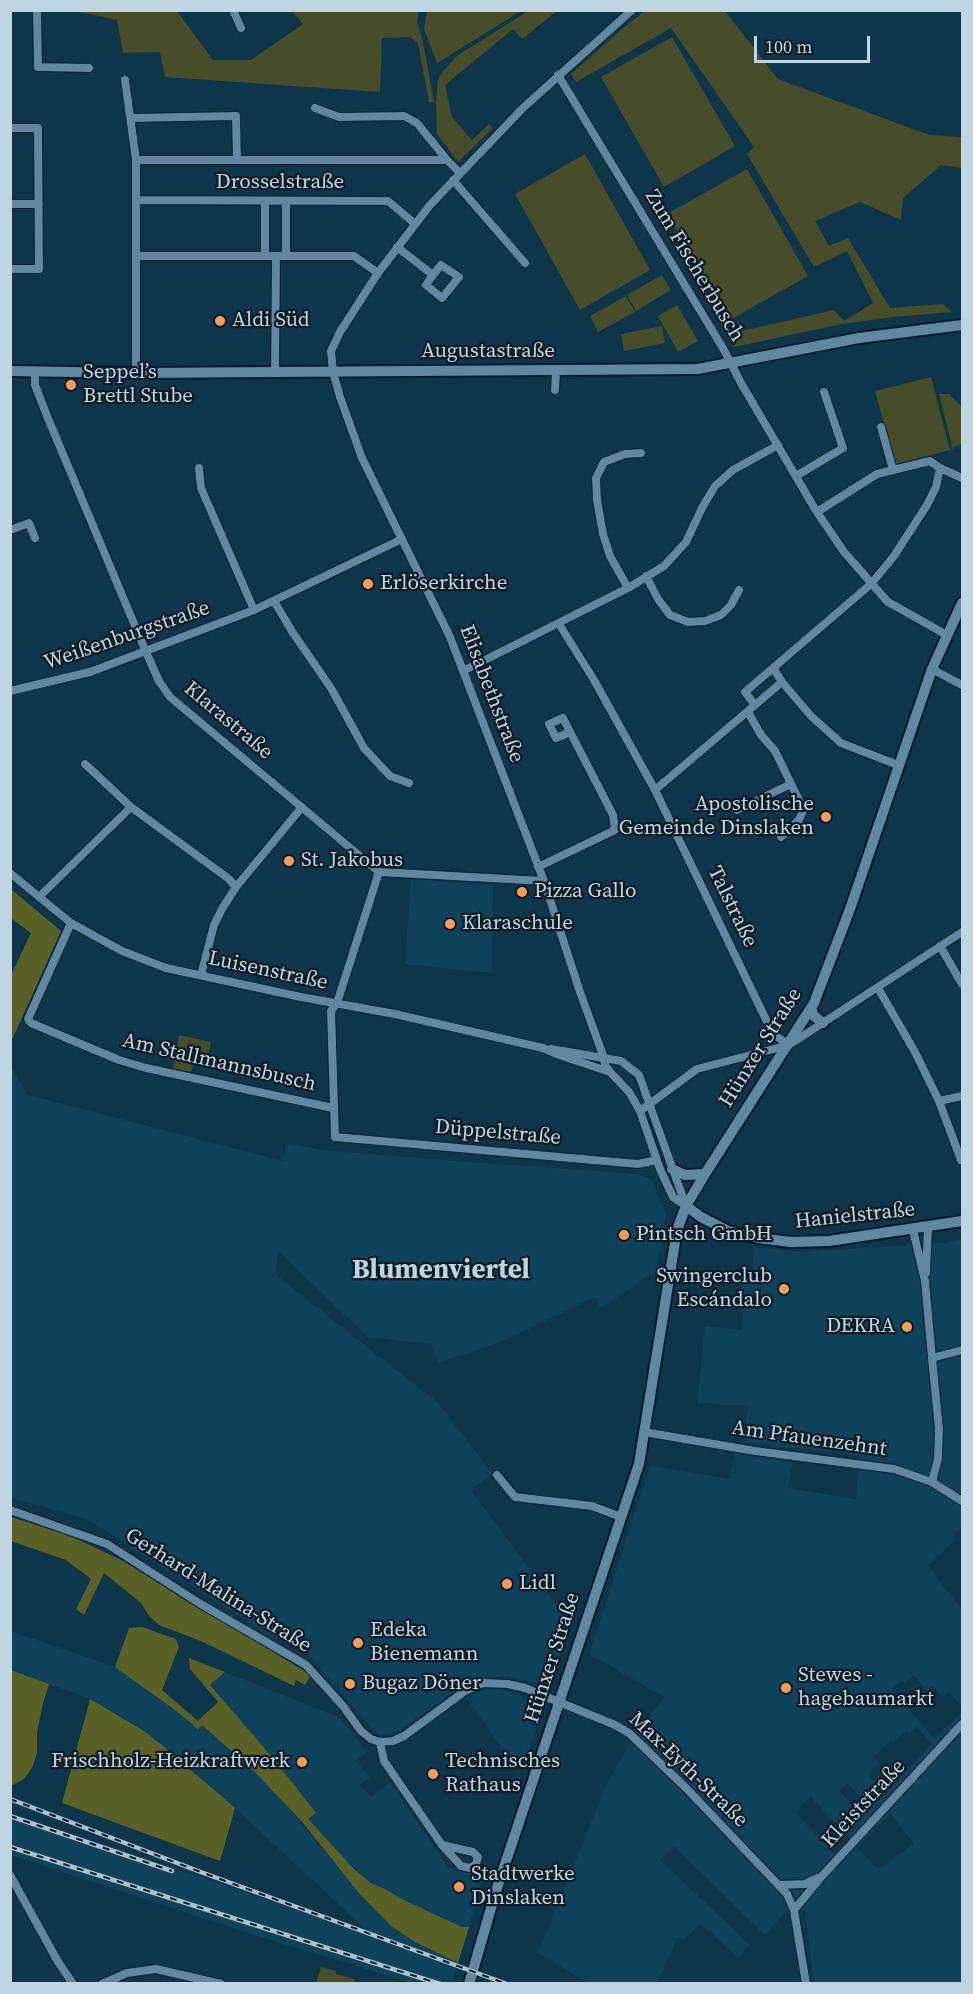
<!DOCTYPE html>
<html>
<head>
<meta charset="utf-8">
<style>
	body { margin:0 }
	#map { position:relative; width:973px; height:1994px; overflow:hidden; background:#0d364b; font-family:"Source Serif 4",serif }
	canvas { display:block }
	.frame { position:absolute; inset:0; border:12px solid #c0d5e2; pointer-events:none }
	.scale { position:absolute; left:754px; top:36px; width:116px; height:27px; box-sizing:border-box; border:3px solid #c0d5e2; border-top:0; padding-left:8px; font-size:18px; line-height:21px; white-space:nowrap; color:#c0d5e2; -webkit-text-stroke:4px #0b1b25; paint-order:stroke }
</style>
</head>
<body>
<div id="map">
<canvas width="973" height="1994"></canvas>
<div class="frame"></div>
<div class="scale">100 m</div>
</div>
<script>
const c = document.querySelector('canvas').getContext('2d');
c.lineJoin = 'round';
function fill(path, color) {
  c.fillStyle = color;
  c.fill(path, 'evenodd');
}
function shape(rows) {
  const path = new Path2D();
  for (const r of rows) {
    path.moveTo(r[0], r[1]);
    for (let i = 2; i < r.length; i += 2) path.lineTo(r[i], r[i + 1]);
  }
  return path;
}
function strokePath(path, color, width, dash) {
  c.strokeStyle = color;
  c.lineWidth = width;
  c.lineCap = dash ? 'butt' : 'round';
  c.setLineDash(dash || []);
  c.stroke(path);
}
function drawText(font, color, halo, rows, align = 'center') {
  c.font = font + ' "Source Serif 4",serif';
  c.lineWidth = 4.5;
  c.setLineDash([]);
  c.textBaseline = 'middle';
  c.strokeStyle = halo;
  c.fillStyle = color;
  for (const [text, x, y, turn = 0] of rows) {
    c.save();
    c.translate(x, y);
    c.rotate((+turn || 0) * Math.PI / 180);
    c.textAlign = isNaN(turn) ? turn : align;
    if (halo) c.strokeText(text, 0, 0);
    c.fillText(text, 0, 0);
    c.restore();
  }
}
fill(shape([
	[411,879,493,885,492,973,405,964],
	[10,1064,28,1095,283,1161,286,1143,322,1150,467,1162,639,1174,651,1179,666,1214,657,1270,601,1308,594,1297,519,1334,473,1352,438,1362,432,1344,368,1337,278,1251,276,1275,437,1402,492,1473,471,1490,570,1624,552,1679,549,1682,539,1683,508,1677,490,1677,471,1682,459,1688,397,1732,389,1735,377,1734,288,1630,275,1639,87,1519,11,1498],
	[962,1239,962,1527,954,1534,957,1539,928,1565,962,1611,962,1707,949,1692,942,1697,933,1686,927,1691,914,1675,903,1683,901,1681,892,1689,935,1739,962,1711,962,1983,814,1983,805,1910,784,1913,765,1935,674,1846,660,1860,750,1945,738,1958,700,1923,684,1941,678,1937,657,1983,588,1983,538,1953,608,1781,629,1745,664,1697,589,1654,650,1466,730,1479,734,1453,792,1462,788,1488,856,1499,859,1456,744,1442,748,1406,697,1403,705,1326,742,1330,743,1305,741,1284,751,1284,754,1247,799,1252,945,1243],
	[917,1727,932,1744,885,1794,868,1774,879,1762,874,1756,891,1741,893,1742,906,1731,909,1733],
	[848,1784,857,1794,865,1797,874,1805,863,1817,840,1791],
	[810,1796,850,1837,835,1854,796,1813],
	[890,1813,914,1844,879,1869,857,1848],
	[11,1631,115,1667,175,1710,198,1728,202,1725,254,1771,276,1793,358,1892,391,1926,415,1942,458,1963,452,1983,412,1983,251,1934,11,1855,11,1814,369,1933,249,1821,184,1762,141,1728,90,1699,11,1670],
	[225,1672,338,1717,343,1721,367,1753,356,1761,370,1778,360,1784,371,1797,390,1783,449,1868,470,1869,481,1886,469,1927,462,1927,406,1901,383,1888,372,1884,328,1843,308,1819,316,1813,273,1758,210,1685],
	[496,1689,509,1691,538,1703,538,1721,525,1763,510,1759,466,1698,476,1692]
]), '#0e415a');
fill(shape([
	[646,10,725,11,778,79,929,135,962,137,962,168,941,165,903,198,901,220,860,202,815,221,829,246,848,238,890,308,943,304,952,312,893,317,842,324,734,347,728,334,834,310,844,321,873,303,847,251,814,267,747,154,754,147,671,28,576,82,571,74,616,34],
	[75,11,177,11,213,60,251,60,303,24,292,11,419,11,417,22,423,42,434,102,429,102,418,43,410,37,382,38,380,92,165,77,160,52,123,53,117,20],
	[427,11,427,10,521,11,437,63,424,29],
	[528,11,557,11,522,39,513,29,445,85,452,117,472,140,489,124,493,128,458,162,437,134,436,102,438,80,443,71,457,56],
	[672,37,735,146,664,187,601,77],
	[585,154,650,270,580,310,515,194],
	[747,169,808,276,728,321,667,214],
	[662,275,671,290,636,311,627,295],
	[626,296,635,312,598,332,590,316],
	[677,305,698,341,678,352,658,316],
	[662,326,665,343,624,351,621,334],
	[931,377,950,450,895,464,875,391],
	[939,394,949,394,962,407,962,444,954,447,953,450],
	[179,1035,211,1042,207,1063,194,1061,191,1072,173,1069],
	[321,1967,336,1971,336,1974,355,1979,354,1983,316,1983]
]), '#474c29');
fill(shape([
	[11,889,61,931,11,1042,11,975,31,933,11,918],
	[11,1517,69,1535,123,1561,311,1675,305,1685,296,1680,294,1686,201,1641,159,1625,149,1616,141,1603,104,1573,84,1615,76,1609,91,1579,66,1560,11,1541],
	[142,1627,176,1639,179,1647,162,1690,198,1721,218,1702,190,1669,189,1658,225,1672,210,1685,273,1758,316,1813,308,1819,353,1868,372,1884,383,1888,406,1901,462,1927,469,1927,458,1963,415,1942,391,1926,358,1892,303,1823,254,1771,202,1725,198,1729,175,1710,115,1667,129,1628],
	[11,1670,49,1684,43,1703,37,1733,37,1753,32,1768,24,1779,13,1785,10,1784],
	[90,1699,141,1729,161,1744,235,1808,220,1861,62,1803]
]), '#5a6126');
const minor = shape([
	[37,10,38,67,89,68],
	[233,10,241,28],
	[558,75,724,350,741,383,815,509,844,552,888,602,947,635],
	[125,80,136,160,136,373],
	[315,108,339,117,404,116,417,123,447,160],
	[131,118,236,116,237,160,136,160],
	[10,128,38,128,39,269,10,269],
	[237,160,447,160,460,173],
	[453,180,525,263],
	[137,200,388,201,414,223],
	[265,201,265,256],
	[286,201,286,256],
	[10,204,39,204],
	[397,247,433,275,426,285,442,298,459,277,441,265,433,275],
	[137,256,354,256,378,273],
	[35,371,35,385,47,416,146,652,159,681,170,697,379,872,544,881],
	[275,372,276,256],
	[555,390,556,371],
	[881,427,893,470],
	[199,468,201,488,254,610],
	[796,476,843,448,824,392],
	[817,512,877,474,930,461,940,468,962,478],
	[10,530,29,523,35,538],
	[646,576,658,599,670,615,688,622,705,621,721,615,731,605,739,590],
	[628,588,610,556,603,534,597,500,596,478,604,462,625,454,641,453],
	[274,601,293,633,331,688,364,748,390,776,409,783],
	[559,624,594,680,655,790,773,1034,789,1045],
	[932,669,962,685],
	[463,671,628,588,664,566,686,542,702,508,715,486,733,470,778,445],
	[782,682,811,716,841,743,898,765],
	[10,691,90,672,254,610,402,539],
	[755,705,745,692,871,584,894,556,927,505,936,487,940,468],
	[748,712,761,735,775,751,800,802,802,813,799,820,781,837],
	[85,764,131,807],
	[655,790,782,682,773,668],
	[737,810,791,784],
	[538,867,615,830,613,815,563,718,549,724,556,738,570,732],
	[379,872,337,1003,331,1011,335,1137,638,1164,657,1160],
	[10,873,71,923,122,951,166,968,301,997,395,1014,543,1048,559,1055,610,1072,629,1092,640,1111,660,1169,673,1197,686,1206],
	[39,897,131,807,229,879,236,887],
	[71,923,28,1019,31,1023,119,1060,146,1068,333,1108],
	[940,946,962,984],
	[201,975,214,925,222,909,236,887,302,807],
	[878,988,915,1052,939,1101,961,1160],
	[551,1049,621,1061,639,1075,686,1206],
	[610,1072,605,1065,604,1058,580,992,544,881,450,637,362,458,340,397,333,372,331,351,340,332,378,273,430,205,524,107,632,10],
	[939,1101,962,1096],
	[640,1111,697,1069,789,1045,962,932],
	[913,1230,925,1281,932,1358,962,1350],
	[926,1273,928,1228],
	[644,1432,755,1451,894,1469,932,1482,962,1501],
	[497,1475,515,1497,592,1506,621,1517],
	[932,1482,938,1459,939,1429,932,1358],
	[10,1510,107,1544,199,1603,306,1665,343,1706,361,1731,371,1739,380,1742,393,1741,404,1736,465,1691,483,1683,508,1684,525,1688,615,1725,629,1733,687,1789,787,1894,794,1910,806,1984],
	[380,1742,384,1761,442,1845,461,1866,470,1868,476,1864,478,1857,473,1852,442,1845],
	[10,1875,57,1960,73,1984],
	[779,1885,805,1884,818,1878],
	[794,1910,822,1876,962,1724],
	[102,1984,127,1973,156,1969,221,1984]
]);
const secondary = shape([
	[10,371,136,373,698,369,859,338,962,325],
	[811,1008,814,1016,823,1023],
	[672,1169,685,1175,705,1174],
	[686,1206,701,1217,728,1231,758,1238,791,1242,829,1241,962,1221],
	[469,1984,496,1891,639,1464,677,1230,686,1206,705,1174,814,1003,850,909,932,669,962,603]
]);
strokePath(minor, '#001c2b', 10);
strokePath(secondary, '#001c2b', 14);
strokePath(minor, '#6088a0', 8);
strokePath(secondary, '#6088a0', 10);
const rail = shape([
	[10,1799,198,1871,507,1984],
	[10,1816,172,1871],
	[10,1847,440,1984]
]);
strokePath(rail, '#abc2d0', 4.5);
strokePath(rail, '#0b1b25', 2, [7]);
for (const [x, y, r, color] of [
	[220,321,6,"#fd9d55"],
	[71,385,6,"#fd9d55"],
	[368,584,6,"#fd9d55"],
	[826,817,6,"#fd9d55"],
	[289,861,6,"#fd9d55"],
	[522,892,6,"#fd9d55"],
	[450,924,6,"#fd9d55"],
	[624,1235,6,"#fd9d55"],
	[784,1289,6,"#fd9d55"],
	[907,1327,6,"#fd9d55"],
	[507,1584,6,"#fd9d55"],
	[358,1643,6,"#fd9d55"],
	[350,1684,6,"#fd9d55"],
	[786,1688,6,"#fd9d55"],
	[302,1762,6,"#fd9d55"],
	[433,1774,6,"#fd9d55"],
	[459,1887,6,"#fd9d55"]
]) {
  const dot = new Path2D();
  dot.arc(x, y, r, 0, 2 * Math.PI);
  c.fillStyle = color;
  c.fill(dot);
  strokePath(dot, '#0b1b25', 2);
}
drawText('21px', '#c0d5e2', '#0b1b25', [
	["Drosselstraße",280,183],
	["Zum Fischerbusch",694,266,59],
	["Augustastraße",488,352],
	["Weißenburgstraße",127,636,-19],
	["Elisabethstraße",491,694,69],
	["Klarastraße",228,721,40],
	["Talstraße",732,907,64],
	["Luisenstraße",268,971,12],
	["Hünxer Straße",761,1048,-58],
	["Am Stallmannsbusch",219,1063,13],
	["Düppelstraße",498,1133,5],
	["Hanielstraße",855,1216,-6],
	["Am Pfauenzehnt",809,1439,8],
	["Gerhard-Malina-Straße",218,1591,32],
	["Hünxer Straße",553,1658,-72],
	["Max-Eyth-Straße",688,1770,44],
	["Kleiststraße",864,1804,-47]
]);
drawText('21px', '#c0d5e2', '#0b1b25', [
	["Aldi Süd",232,321],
	["Seppel’s",83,373],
	["Brettl Stube",83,397],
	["Erlöserkirche",380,584],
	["Apostolische",814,805,"right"],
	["Gemeinde Dinslaken",814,829,"right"],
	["St. Jakobus",301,861],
	["Pizza Gallo",534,892],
	["Klaraschule",462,924],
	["Pintsch GmbH",636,1235],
	["Swingerclub",772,1277,"right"],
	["Escándalo",772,1301,"right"],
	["DEKRA",895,1327,"right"],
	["Lidl",519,1584],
	["Edeka",370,1631],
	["Bienemann",370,1655],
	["Stewes -",798,1676],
	["hagebaumarkt",798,1700],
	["Bugaz Döner",362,1684],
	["Frischholz-Heizkraftwerk",290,1762,"right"],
	["Technisches",445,1762],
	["Rathaus",445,1786],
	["Stadtwerke",471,1875],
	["Dinslaken",471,1899]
], 'left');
drawText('bold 27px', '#c0d5e2', '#0b1b25', [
	["Blumenviertel",441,1271]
]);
</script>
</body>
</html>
